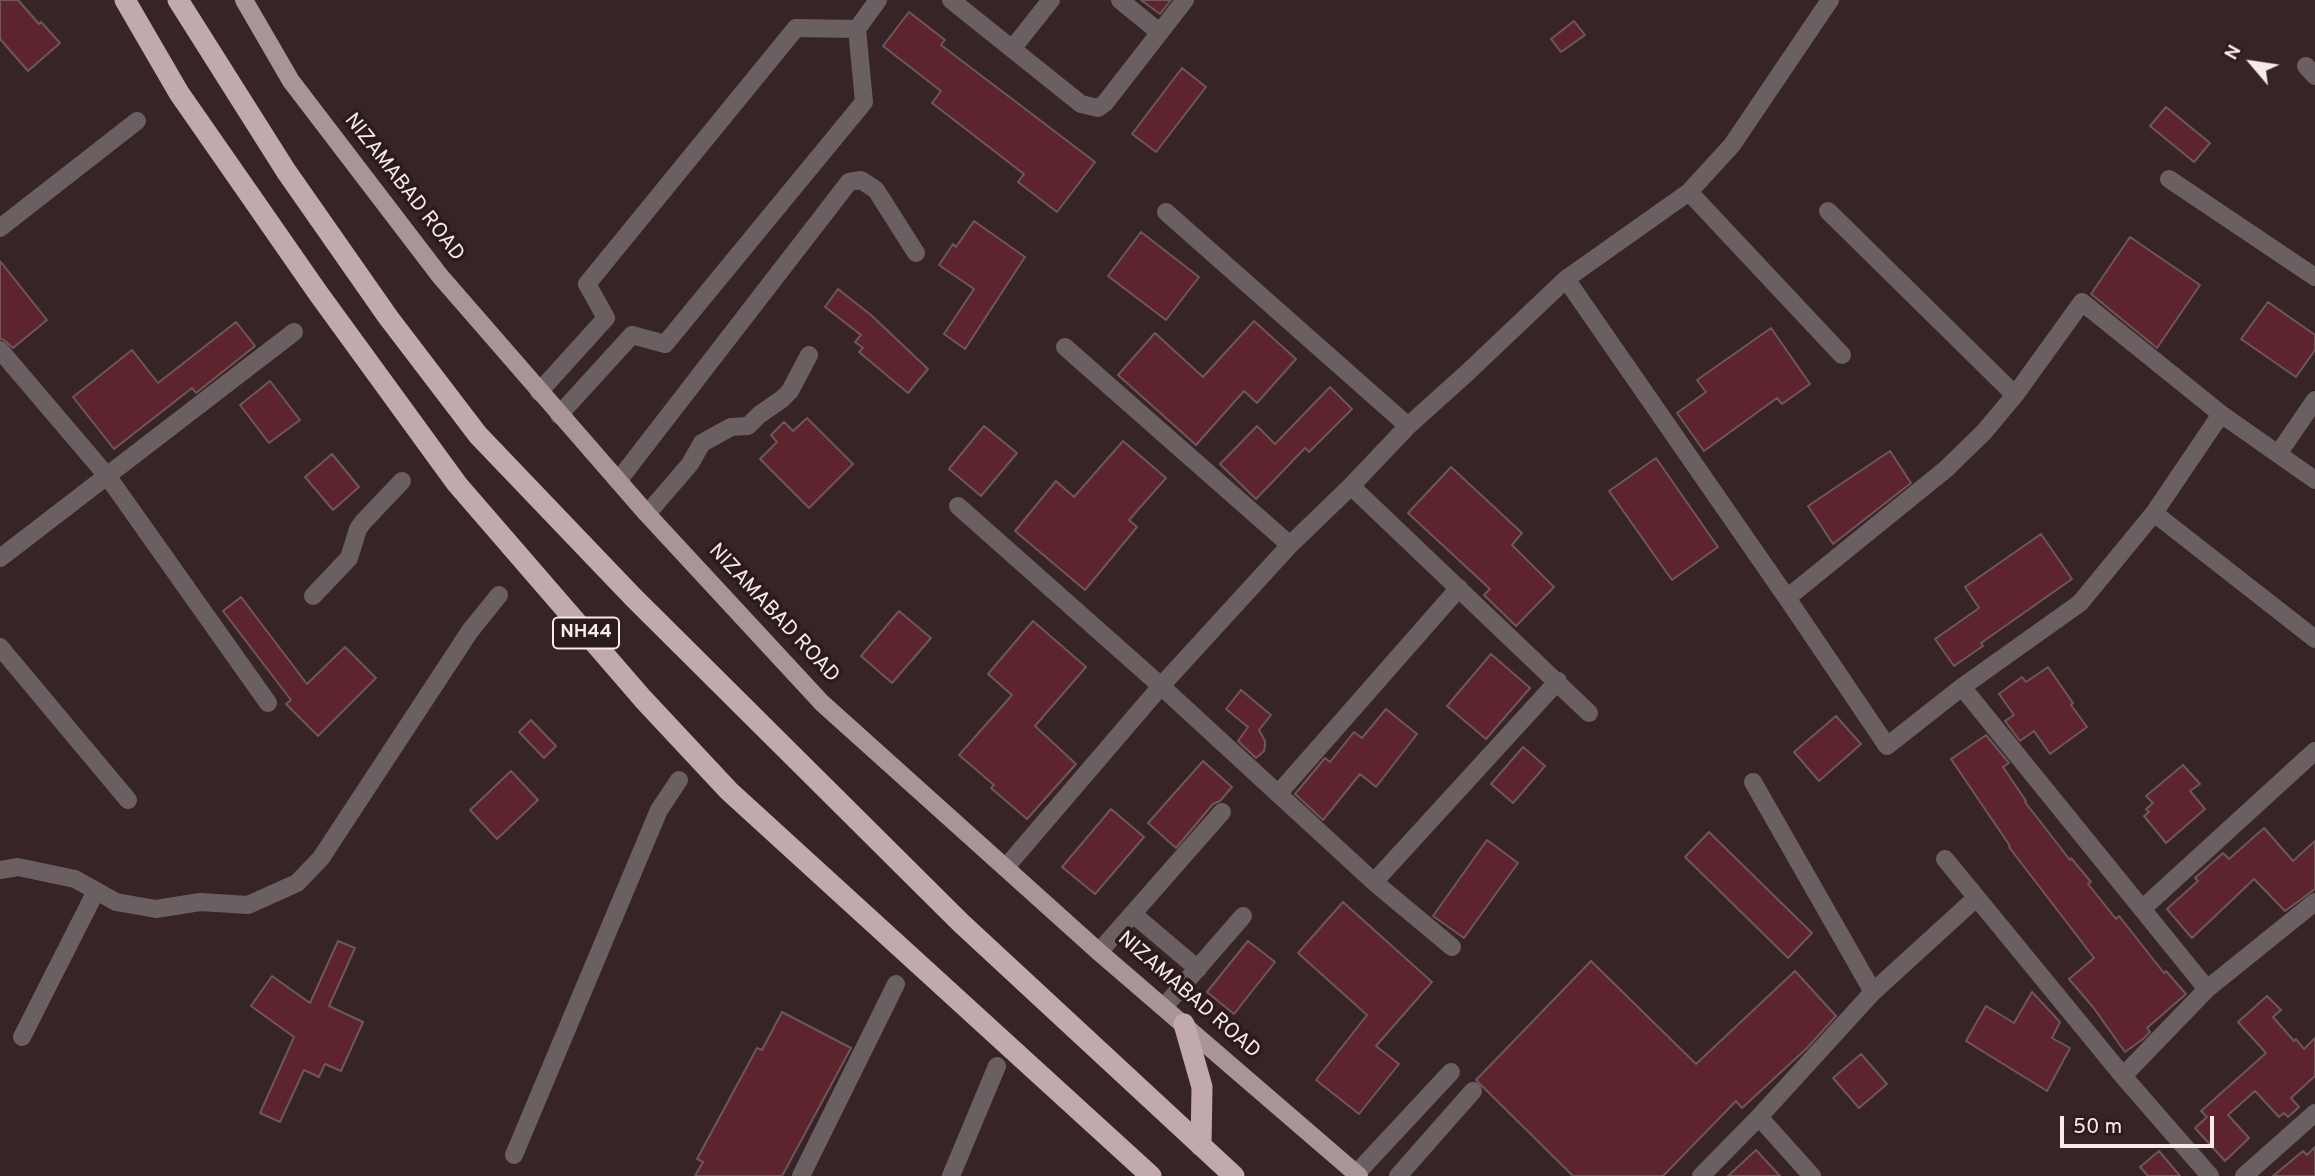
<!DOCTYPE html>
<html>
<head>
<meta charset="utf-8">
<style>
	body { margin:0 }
	#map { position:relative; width:2315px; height:1176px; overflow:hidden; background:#372426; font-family:Overpass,sans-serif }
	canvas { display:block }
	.north { position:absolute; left:2217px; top:28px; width:70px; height:70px; -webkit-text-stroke:5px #2c1b1d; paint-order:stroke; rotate:299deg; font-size:19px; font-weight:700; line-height:28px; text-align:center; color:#f7eaeb }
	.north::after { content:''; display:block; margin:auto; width:24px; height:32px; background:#f7eaeb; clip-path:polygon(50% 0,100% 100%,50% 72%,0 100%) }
	.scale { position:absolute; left:2060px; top:1116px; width:154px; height:32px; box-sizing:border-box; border:4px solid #f7eaeb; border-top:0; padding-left:9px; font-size:21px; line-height:24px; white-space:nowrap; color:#f7eaeb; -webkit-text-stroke:5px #2c1b1d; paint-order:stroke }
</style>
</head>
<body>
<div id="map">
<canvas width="2315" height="1176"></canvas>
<div class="north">N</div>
<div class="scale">50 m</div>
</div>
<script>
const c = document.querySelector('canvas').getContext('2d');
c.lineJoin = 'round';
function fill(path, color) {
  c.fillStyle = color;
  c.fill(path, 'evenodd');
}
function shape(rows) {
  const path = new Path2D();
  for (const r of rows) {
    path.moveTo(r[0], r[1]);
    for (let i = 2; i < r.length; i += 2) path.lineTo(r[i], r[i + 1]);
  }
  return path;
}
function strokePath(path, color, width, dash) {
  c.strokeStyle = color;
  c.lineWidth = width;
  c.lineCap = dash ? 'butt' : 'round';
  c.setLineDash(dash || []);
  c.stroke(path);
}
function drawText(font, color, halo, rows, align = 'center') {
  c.font = font + ' Overpass,sans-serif';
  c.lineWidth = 7;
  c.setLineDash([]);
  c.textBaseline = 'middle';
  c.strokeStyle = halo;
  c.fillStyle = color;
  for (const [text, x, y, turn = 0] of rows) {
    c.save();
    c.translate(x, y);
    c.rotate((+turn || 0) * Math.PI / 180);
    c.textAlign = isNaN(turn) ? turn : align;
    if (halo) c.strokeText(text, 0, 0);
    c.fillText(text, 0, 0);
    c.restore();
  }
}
const building = shape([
	[0,0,18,0,39,24,41,22,60,43,28,71,0,39,0,0],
	[1141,0,1171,0,1160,14,1141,0],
	[909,12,945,40,941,45,1095,162,1057,212,1018,182,1024,174,932,103,941,91,883,46,909,12],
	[1574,21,1585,35,1561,52,1551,39,1574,21],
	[1182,68,1206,87,1156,152,1132,134,1182,68],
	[2166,107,2210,143,2194,162,2150,126,2166,107],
	[974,221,1025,257,965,349,944,334,974,289,939,265,953,244,956,247,974,221],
	[1141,232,1199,277,1166,320,1108,276,1141,232],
	[2130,237,2200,285,2157,348,2091,294,2130,237],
	[0,261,47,320,13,348,4,340,0,339,0,261],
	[838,289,871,315,928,369,908,393,859,352,863,348,855,342,861,335,825,307,838,289],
	[2268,302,2315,335,2315,350,2296,377,2241,339,2268,302],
	[1254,321,1296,359,1257,403,1244,391,1196,445,1118,375,1155,333,1203,377,1254,321],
	[236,322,255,346,196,393,192,388,114,449,73,397,132,350,158,383,236,322],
	[1771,328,1810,384,1782,404,1777,398,1704,451,1677,413,1706,392,1697,380,1771,328],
	[270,381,300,420,269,443,240,405,270,381],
	[1330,387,1352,409,1309,452,1305,448,1256,499,1220,464,1257,426,1275,444,1330,387],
	[807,418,853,464,809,508,760,459,777,442,771,435,784,422,793,431,807,418],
	[984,426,1017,453,981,496,949,469,984,426],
	[1123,441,1166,478,1129,520,1137,527,1085,590,1015,531,1056,481,1074,497,1123,441],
	[1890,451,1911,483,1833,544,1808,506,1890,451],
	[332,454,359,487,333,510,305,477,332,454],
	[1656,458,1718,547,1672,580,1609,491,1656,458],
	[1451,467,1522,533,1512,545,1554,587,1516,626,1484,595,1490,589,1408,513,1451,467],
	[2041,534,2072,579,1981,643,1983,646,1954,666,1935,639,1979,608,1965,587,2041,534],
	[241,597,307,684,345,647,376,678,318,736,286,704,291,700,223,611,241,597],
	[899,611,931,638,892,683,861,656,899,611],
	[1033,621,1086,667,1035,726,1076,764,1027,819,991,788,994,785,959,755,1012,695,988,674,1033,621],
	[1491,654,1530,688,1486,739,1447,706,1491,654],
	[2048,667,2073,703,2071,705,2087,727,2050,754,2034,731,2020,741,2005,721,2014,715,1999,694,2022,677,2026,682,2048,667],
	[1241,690,1271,715,1259,730,1265,741,1265,746,1264,751,1256,758,1238,741,1248,727,1226,709,1241,690],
	[1386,709,1417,734,1376,787,1360,774,1323,820,1295,794,1325,758,1330,762,1354,732,1362,738,1386,709],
	[1836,716,1861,744,1819,781,1794,752,1836,716],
	[531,720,556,746,544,758,519,732,531,720],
	[1986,735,2009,763,2003,767,2026,801,2025,802,2070,860,2071,858,2091,882,2088,884,2116,919,2119,916,2164,973,2166,971,2186,994,2147,1028,2150,1032,2143,1039,2125,1052,2093,1007,2069,979,2094,958,2009,847,2010,846,1951,759,1986,735],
	[1523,747,1545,766,1513,803,1491,784,1523,747],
	[1203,761,1232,787,1220,801,1213,804,1176,848,1148,823,1203,761],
	[2183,765,2200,784,2190,791,2205,809,2166,843,2144,816,2149,812,2146,809,2153,803,2146,796,2183,765],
	[511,771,538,800,497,839,470,810,511,771],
	[1111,809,1144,837,1095,894,1062,867,1111,809],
	[2264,828,2293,861,2315,841,2315,889,2285,911,2254,879,2192,938,2167,909,2198,881,2195,878,2223,853,2229,859,2264,828],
	[1709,832,1812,933,1788,958,1685,857,1709,832],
	[1487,840,1518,863,1464,938,1433,916,1487,840],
	[1343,902,1432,982,1376,1046,1399,1064,1359,1114,1316,1080,1367,1015,1298,953,1343,902],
	[338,941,355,948,329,1006,363,1022,341,1071,325,1064,319,1077,304,1070,280,1122,260,1113,294,1037,251,1006,272,976,310,1003,338,941],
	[1248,941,1275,962,1234,1014,1207,992,1248,941],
	[1591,961,1696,1064,1795,971,1836,1016,1807,1048,1742,1108,1736,1101,1663,1176,1573,1176,1476,1080,1591,961],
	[2032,992,2060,1022,2052,1038,2070,1048,2047,1091,1966,1041,1986,1006,2014,1023,2032,992],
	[2267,996,2281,1010,2273,1017,2294,1041,2296,1039,2304,1049,2315,1038,2315,1076,2291,1098,2299,1107,2288,1117,2284,1113,2279,1117,2255,1091,2228,1115,2249,1138,2225,1161,2195,1128,2207,1117,2201,1111,2266,1053,2238,1022,2267,996],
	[782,1012,851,1048,782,1176,695,1176,703,1162,697,1159,757,1048,762,1050,782,1012],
	[1861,1054,1887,1084,1859,1108,1833,1078,1861,1054],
	[2315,1147,2315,1176,2273,1176,2303,1151,2307,1155,2315,1147],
	[1756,1150,1780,1176,1728,1176,1756,1150],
	[2159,1151,2180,1176,2148,1176,2140,1167,2159,1151]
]);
fill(building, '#5e242e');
strokePath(building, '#6c5759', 2);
strokePath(shape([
	[951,0,1081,104,1098,108,1105,103,1185,0],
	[1120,0,1159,32],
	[1012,49,1051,0],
	[2306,66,2315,76],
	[2169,179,2315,277],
	[1689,192,1732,145,1830,0],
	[1828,211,2015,395],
	[1166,212,1408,426],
	[0,228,137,121],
	[1566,279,1787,598],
	[2082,302,2221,414,2154,513,2080,603,1962,687,1887,746,1787,598,1946,469,1984,432,2015,395,2082,302],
	[1065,347,1290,545],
	[0,350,108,477,268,703],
	[539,392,606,318,587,284,796,28,857,29],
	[2221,414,2315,480],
	[559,415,632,335,665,344,864,102,857,29,878,0],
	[2278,454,2315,400],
	[618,481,849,182,861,180,876,190,916,253],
	[1351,486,1589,713],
	[958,506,1161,686,1374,882,1452,947],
	[2154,513,2315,639],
	[647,514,690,464,702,443,731,427,748,426,759,415,782,399,790,391,809,355],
	[0,558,294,332],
	[313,596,349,558,358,529,363,522,402,481],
	[0,647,128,800],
	[1962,687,2207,989,2123,1076],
	[1753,782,1873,992],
	[1278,794,1459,588],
	[1945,859,2123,1076,2210,1176],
	[1006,867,1161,686,1290,545,1351,486,1408,426,1468,372,1566,279,1689,192,1842,355],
	[0,870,18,867,75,879,116,902,156,909,200,902,248,905,297,883,321,858,470,631,499,595],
	[1374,882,1558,681],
	[2142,909,2315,751],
	[1133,914,1198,969],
	[1099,952,1222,812],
	[2207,989,2315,902],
	[1164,1007,1243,916],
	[22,1037,96,891],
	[1759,1117,1812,1176],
	[514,1155,659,810,679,780],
	[1356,1174,1451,1072],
	[801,1176,896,984],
	[951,1176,997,1066],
	[1398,1176,1473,1091],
	[1701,1176,1759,1117,1873,992,1976,898],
	[2244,1176,2315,1113]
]), '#6a6061', 18);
strokePath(shape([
	[244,0,291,81,440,276,647,514,822,703,1099,952,1359,1176]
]), '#a99597', 18);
strokePath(shape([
	[125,0,179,93,318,293,457,484,643,699,729,791,1151,1176],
	[178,0,286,171,388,317,478,435,633,597,961,923,1234,1176],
	[1184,1024,1202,1087,1201,1146]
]), '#c2aaac', 21);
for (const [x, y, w] of [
	[586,633,66]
]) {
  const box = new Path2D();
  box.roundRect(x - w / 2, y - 15.5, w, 31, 5);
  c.fillStyle = '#2c1b1d';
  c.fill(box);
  strokePath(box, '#f7eaeb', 2);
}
drawText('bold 19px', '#f7eaeb', null, [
	["NH44",586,633]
]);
drawText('21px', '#f7eaeb', '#2c1b1d', [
	["NIZAMABAD ROAD",403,188,52],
	["NIZAMABAD ROAD",773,614,47],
	["NIZAMABAD ROAD",1188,996,41]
]);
</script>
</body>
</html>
